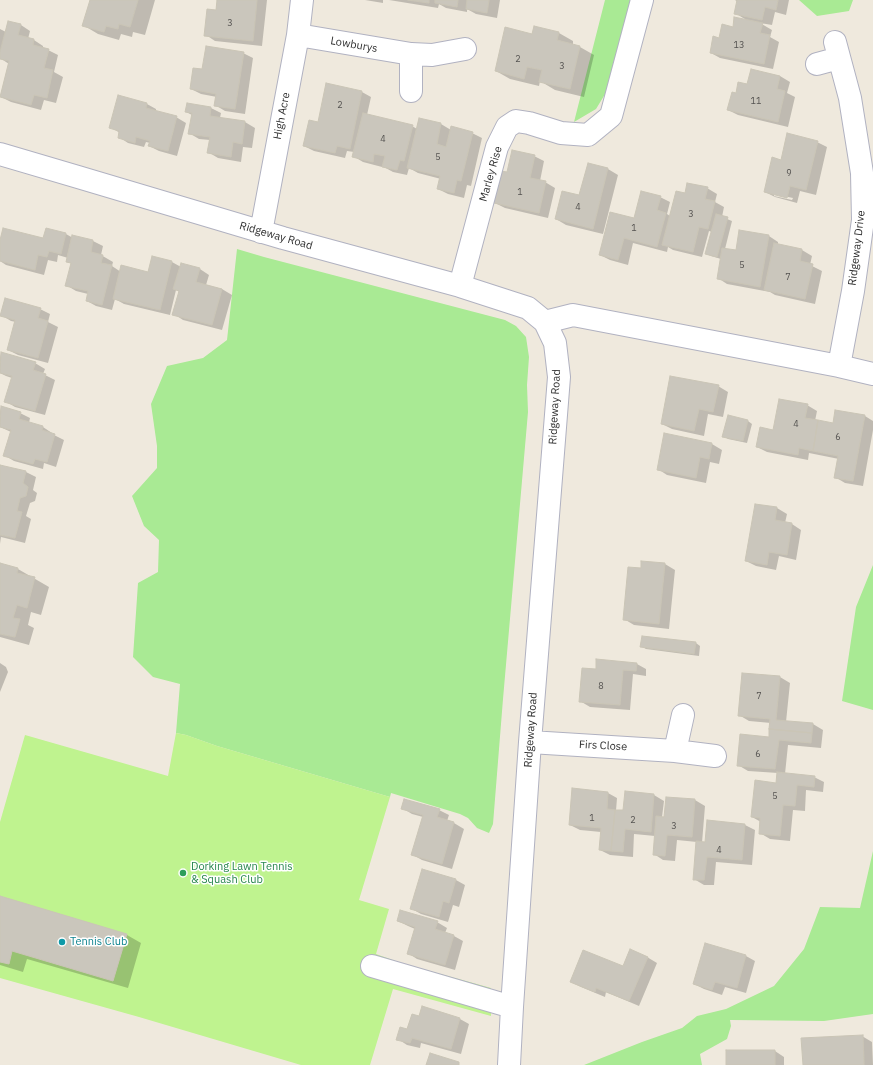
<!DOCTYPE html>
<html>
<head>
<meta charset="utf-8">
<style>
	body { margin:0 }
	canvas { display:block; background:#efe9dd }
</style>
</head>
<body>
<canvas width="873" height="1065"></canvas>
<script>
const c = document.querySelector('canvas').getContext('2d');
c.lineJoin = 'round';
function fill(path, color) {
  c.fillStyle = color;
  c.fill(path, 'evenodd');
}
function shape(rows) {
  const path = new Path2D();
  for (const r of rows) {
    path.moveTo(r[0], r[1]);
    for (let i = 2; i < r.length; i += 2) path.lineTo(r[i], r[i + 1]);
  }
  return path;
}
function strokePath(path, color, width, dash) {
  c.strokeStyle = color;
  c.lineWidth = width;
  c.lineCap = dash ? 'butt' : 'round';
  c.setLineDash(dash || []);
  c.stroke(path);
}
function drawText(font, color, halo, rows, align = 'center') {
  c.font = font + ' "IBM Plex Sans",sans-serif';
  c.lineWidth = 3;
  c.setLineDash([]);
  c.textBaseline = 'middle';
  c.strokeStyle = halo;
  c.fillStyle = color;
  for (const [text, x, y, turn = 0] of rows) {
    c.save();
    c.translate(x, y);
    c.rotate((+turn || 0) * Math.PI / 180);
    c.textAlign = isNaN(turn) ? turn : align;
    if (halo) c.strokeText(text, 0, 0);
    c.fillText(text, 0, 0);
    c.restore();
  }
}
fill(shape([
	[605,0,632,0,610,86,596,109,574,122],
	[799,0,853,0,849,11,817,16],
	[237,249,264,257,505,320,516,326,526,337,529,357,527,385,528,412,503,699,493,824,489,833,477,828,468,818,460,814,391,793,390,797,217,746,186,735,176,733,180,684,153,677,133,657,138,583,158,572,159,540,144,526,132,496,157,468,157,446,151,404,167,366,203,358,227,340],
	[873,565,873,710,842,701,856,607],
	[873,851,873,1014,824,1021,730,1020,731,1026,727,1039,700,1054,702,1065,584,1065,642,1042,682,1028,697,1016,726,1009,774,986,804,949,820,907,860,908]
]), '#a9ea94');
fill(shape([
	[176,733,186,735,217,746,390,797,359,900,389,909,376,954,401,963,491,988,491,1016,393,989,370,1065,301,1065,139,1017,0,978,0,822,25,735,168,776]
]), '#bff38f');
fill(shape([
	[91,0,155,0,145,35,133,32,132,37,121,34,119,40,98,34,83,25],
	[218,0,267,0,262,46,215,41,206,35,216,11],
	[365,0,383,0,383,3],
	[389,0,500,0,497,18,476,14,467,9,467,12,446,8,439,4,438,8],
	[735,0,789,0,786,15,775,12,772,25,760,23,772,30,770,37,779,42,773,69,720,58,711,53,720,39,733,28,748,21,735,13,738,2],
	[9,22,21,25,30,31,28,39,34,40,43,46,43,48,48,50,58,55,54,72,63,77,56,103,44,100,41,110,11,102,1,97,9,64,0,58,0,29,6,32],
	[535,27,559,33,573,41,573,45,580,47,594,55,584,97,555,90,540,81,539,86,510,79,496,71,533,35],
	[243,53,253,58,245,114,225,111,215,105,217,97,201,94,191,89,203,70],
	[751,70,780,76,790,82,787,93,795,97,788,127,738,115,728,110,748,85],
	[362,92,371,97,367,115,412,126,417,129,419,119,441,124,451,130,472,133,482,138,471,186,467,185,464,198,448,194,438,189,441,179,418,173,409,168,407,175,393,172,382,166,382,167,363,162,353,156,354,152,347,151,345,158,314,151,304,146,319,123],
	[147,104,156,109,156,112,176,117,186,123,177,156,159,151,149,146,150,143,146,142,144,147,128,143,119,137,120,133,110,127],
	[211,108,221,113,220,118,245,122,255,128,252,148,243,147,241,162,218,158,208,152,210,140,199,139,189,133,192,115,186,112],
	[817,142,827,147,816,195,800,191,797,203,775,197,765,192],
	[774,194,793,198,792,200,774,196],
	[534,156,544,161,540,181,545,182,555,188,548,218,505,208,495,203,508,173],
	[588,164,608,169,618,175,603,234,566,225,556,219,580,197],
	[707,188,717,194,715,202,724,207,722,217,732,221,725,249,736,251,769,236,778,242,778,245,802,250,812,256,810,265,822,271,815,304,775,295,770,292,727,284,718,278,721,259,711,256,706,254,712,232,709,231,702,257,673,250,668,247,667,252,633,243,628,265,610,260,600,255,635,219,660,197,670,202,667,214,670,216,686,195],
	[46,229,66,234,73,238,73,236,93,241,103,246,101,255,113,262,112,266,121,272,149,273,172,262,181,267,200,269,209,275,206,285,222,289,232,295,222,330,183,320,174,314,180,292,176,290,170,315,124,304,115,299,112,310,96,306,87,301,88,294,76,291,66,285,72,264,67,261,68,258,58,255,57,262,48,260,44,275,6,265,0,261,0,244,44,239],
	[40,309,50,314,48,322,58,327,48,363,18,355,8,350,16,322,11,321,1,315],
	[1,353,35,363,45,369,43,374,55,380,45,415,15,407,5,401,12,378,6,376,0,373,0,358],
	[718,386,728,392,723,417,708,414,704,436,672,429,662,424],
	[807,405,817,411,815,421,834,424,836,411,865,416,873,421,873,430,863,486,845,483,835,477,839,459,809,453,808,460,767,452,757,447,774,431],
	[1,407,20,413,30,418,29,423,43,427,52,433,52,434,64,440,56,467,44,463,43,469,14,461,4,455,11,432,0,427,0,412],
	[728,416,748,421,752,424,747,443,728,439,723,436],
	[665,434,712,444,722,450,719,464,710,462,706,483,667,475,658,469],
	[0,466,26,472,36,477,33,490,37,493,35,501,30,503,26,516,31,519,25,543,1,537,0,544],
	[756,505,777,508,787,514,785,523,792,524,801,530,796,560,779,556,776,570,756,566,746,561],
	[642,562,665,564,675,570,669,629,634,625,624,619,642,569],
	[0,564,18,569,49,587,41,615,31,612,28,625,34,628,29,645,0,637],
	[696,643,700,646,699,656,646,649,641,646],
	[0,663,6,667,8,672,0,692],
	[637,664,646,669,646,676,633,674,630,710,590,707,580,701,596,670],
	[743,674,780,677,790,683,786,722,813,724,823,730,821,748,788,745,785,774,814,777,824,782,823,792,806,790,805,811,793,810,790,841,770,839,760,833,761,822,752,817,777,784,778,773,748,771,738,765,770,738,771,723,749,721,739,715],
	[608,793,617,798,616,811,624,812,654,795,664,801,662,817,665,818,667,798,695,800,705,806,702,843,706,843,708,821,745,825,755,830,752,865,716,862,714,885,704,885,694,879,697,842,677,840,675,861,663,860,654,854,655,836,634,834,633,857,610,855,600,850,601,832,580,830,570,825],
	[402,808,439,810,449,815,447,821,454,823,464,829,452,869,422,860,413,855,423,817,412,814],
	[456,880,465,885,459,907,453,905,448,922,421,914,412,909],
	[0,897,127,935,141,943,128,988,27,959,23,972,0,965],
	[398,921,437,922,447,928,445,933,454,936,463,941,455,970,417,959,408,953,415,929,408,926],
	[746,956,755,961,746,993,725,987,722,995,704,989,694,984],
	[647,957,657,963,639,1006,606,992,605,997,581,987,571,982,624,968],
	[419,1017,460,1019,469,1024,461,1054,421,1043,420,1048,407,1045,398,1039,408,1031],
	[862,1036,872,1042,873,1065,804,1065],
	[775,1051,784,1057,784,1065,727,1065]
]), '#0003');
const building = shape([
	[90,0,138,0,130,27,119,24,118,29,106,26,104,32,82,26,90,0],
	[217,0,257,0,253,41,204,36,207,9,216,10,217,0],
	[408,0,429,0,429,3,408,0],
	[435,0,458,0,457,7,435,3,435,0],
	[467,0,489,0,487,13,466,9,467,0],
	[737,0,778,0,776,10,765,7,762,20,734,14,737,0],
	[734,17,763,23,760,33,770,35,764,64,710,53,713,36,719,38,722,24,733,27,734,17],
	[8,21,21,24,18,35,34,39,33,45,49,49,44,68,53,70,47,98,34,95,31,105,0,97,9,61,0,59,0,52,8,21],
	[534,26,559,32,557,40,580,46,570,89,539,82,542,70,527,67,524,79,495,71,505,27,532,34,534,26],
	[206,46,244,52,235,109,214,106,216,94,190,89,193,68,202,69,206,46],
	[751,69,780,76,777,89,785,91,778,122,727,110,732,92,736,93,738,82,747,84,751,69],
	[326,83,362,91,350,149,337,146,335,153,303,146,309,120,318,122,326,83],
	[118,95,147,103,146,108,177,116,168,151,148,146,150,141,136,137,135,143,118,138,119,131,109,128,118,95],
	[187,103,211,107,210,116,245,121,242,144,233,142,231,157,207,153,210,137,188,134,192,113,185,112,187,103],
	[363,113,413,125,404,161,400,160,397,170,382,167,385,156,374,154,373,162,352,157,363,113],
	[419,118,441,123,437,144,446,147,451,126,473,132,461,181,457,180,454,193,437,189,440,176,407,168,419,118],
	[787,133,818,141,806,190,790,186,787,198,764,192,772,157,781,160,787,133],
	[512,150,535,155,530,178,546,181,539,213,494,203,501,171,507,172,512,150],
	[588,163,608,168,593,229,555,219,562,191,579,195,588,163],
	[687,183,708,187,705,199,715,201,708,229,699,227,693,252,662,245,676,191,685,193,687,183],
	[641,191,661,196,657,210,666,213,657,247,624,238,618,260,599,255,610,212,634,218,641,191],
	[716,214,728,217,717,257,705,254,716,214],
	[3,228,43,238,46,228,66,233,61,254,49,251,47,257,38,255,35,270,0,261,0,240,3,228],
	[739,230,769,235,760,287,717,279,722,248,736,250,739,230],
	[72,235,93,240,91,252,103,255,101,263,112,265,102,305,86,301,88,291,65,286,71,263,66,262,72,235],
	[774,243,802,249,800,261,813,264,805,299,764,290,774,243],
	[152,256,172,261,160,310,113,299,121,265,148,272,152,256],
	[181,263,200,268,196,282,222,289,212,325,172,315,179,291,173,289,181,263],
	[5,298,41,308,38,318,48,321,38,358,7,350,15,320,0,316,5,298],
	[1,352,36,362,33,370,46,374,35,411,4,402,12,376,0,373,1,352],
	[670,376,719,385,713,412,699,409,694,431,661,424,670,376],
	[779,399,808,404,805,418,818,420,813,451,799,448,798,455,756,447,760,427,773,430,779,399],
	[1,406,21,412,19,419,43,426,42,430,55,434,47,462,35,459,33,464,3,456,11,430,0,427,1,406],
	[835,410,865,415,853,481,834,478,838,456,813,451,818,420,833,423,835,410],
	[728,415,748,420,743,441,722,437,728,415],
	[664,433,712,443,709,459,700,457,696,478,657,470,664,433],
	[0,465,26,471,23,483,28,487,26,496,20,498,17,511,22,512,15,538,0,535,0,465],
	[755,504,777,507,775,520,792,523,787,555,769,552,767,565,745,561,755,504],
	[641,561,665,563,659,624,623,620,628,567,641,568,641,561],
	[0,563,18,568,17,573,35,577,27,608,17,605,13,618,20,619,15,637,0,634,0,563],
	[642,636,696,642,694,654,640,647,642,636],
	[596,659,637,663,636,671,623,670,620,705,579,702,582,668,596,669,596,659],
	[742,673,780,676,776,720,813,723,812,733,769,729,770,719,738,716,742,673],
	[769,729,812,733,811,743,779,740,775,769,737,766,740,734,769,737,769,729],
	[777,772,815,776,814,787,797,785,795,806,783,805,780,836,759,834,760,818,751,817,755,780,776,783,777,772],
	[572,788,608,792,607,809,615,810,611,851,599,850,601,828,569,825,572,788],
	[625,791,654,794,651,832,625,829,623,852,611,851,615,810,623,810,625,791],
	[666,797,695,799,692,837,667,835,665,856,653,855,656,816,664,817,666,797],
	[404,799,440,809,437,817,454,822,442,864,411,855,423,815,401,809,404,799],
	[707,820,745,824,742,860,707,857,704,880,693,880,696,841,705,842,707,820],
	[422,869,456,879,449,903,443,901,439,917,410,909,422,869],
	[0,896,127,934,113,981,12,951,9,964,0,962,0,896],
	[400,910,438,921,435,929,454,935,445,965,407,954,415,927,397,921,400,910],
	[705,943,746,955,737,988,715,982,712,990,693,984,705,943],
	[630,949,648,957,629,1001,596,988,595,992,570,982,583,950,623,966,630,949],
	[422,1006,460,1018,451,1049,412,1038,410,1043,396,1040,400,1027,407,1029,412,1014,419,1016,422,1006],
	[863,1035,864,1065,803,1065,801,1038,863,1035],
	[726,1050,775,1050,775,1065,726,1065,726,1050],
	[430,1053,459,1062,459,1065,426,1065,430,1053]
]);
fill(building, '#cac6bc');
strokePath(building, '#cac5b6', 1);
const minor = shape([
	[298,35,411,54,432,55,465,49],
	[835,42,850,98,862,173,863,220,853,291,839,366],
	[411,54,411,91],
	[817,64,839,58],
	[0,154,78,177,283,238,460,286,528,308,545,322,555,343,559,377,530,742,512,1007,509,1065],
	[261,232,298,35,302,0],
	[460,286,497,147,507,127,516,121,529,123,561,133,588,135,611,116,642,0],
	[545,322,573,315,839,366,873,374],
	[530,742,675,751,683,715],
	[675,751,715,756],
	[372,966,512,1007]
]);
strokePath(minor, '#b1b2c1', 24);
strokePath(minor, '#fff', 22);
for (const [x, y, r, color] of [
	[183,873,4,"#2e9e5b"],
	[62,942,4,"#0f9aa8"]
]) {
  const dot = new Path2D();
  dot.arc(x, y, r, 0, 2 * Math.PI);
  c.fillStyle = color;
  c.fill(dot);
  strokePath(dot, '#fff', 1.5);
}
drawText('9px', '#545250', null, [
	["3",230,23],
	["13",739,45],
	["2",518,59],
	["3",562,66],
	["11",756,101],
	["2",340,105],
	["4",383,139],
	["5",438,157],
	["9",789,173],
	["1",520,192],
	["4",578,207],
	["3",691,214],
	["1",634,228],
	["5",742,265],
	["7",788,277],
	["4",796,424],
	["6",838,437],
	["8",601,686],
	["7",759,696],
	["6",758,754],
	["5",775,796],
	["1",592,818],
	["2",633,820],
	["3",674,826],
	["4",719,850]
]);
drawText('11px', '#2c2c2c', '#fff', [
	["Lowburys",354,45,10],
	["High Acre",282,116,-79],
	["Marley Rise",491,174,-74],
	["Ridgeway Road",276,236,16],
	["Ridgeway Drive",857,248,-83],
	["Ridgeway Road",555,407,-87],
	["Ridgeway Road",531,730,-86],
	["Firs Close",603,746,3]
]);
drawText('11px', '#27864d', '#fff', [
	["Dorking Lawn Tennis",191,867],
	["& Squash Club",191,880]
], 'left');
drawText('11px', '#0d838f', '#fff', [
	["Tennis Club",70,942]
], 'left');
</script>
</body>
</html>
